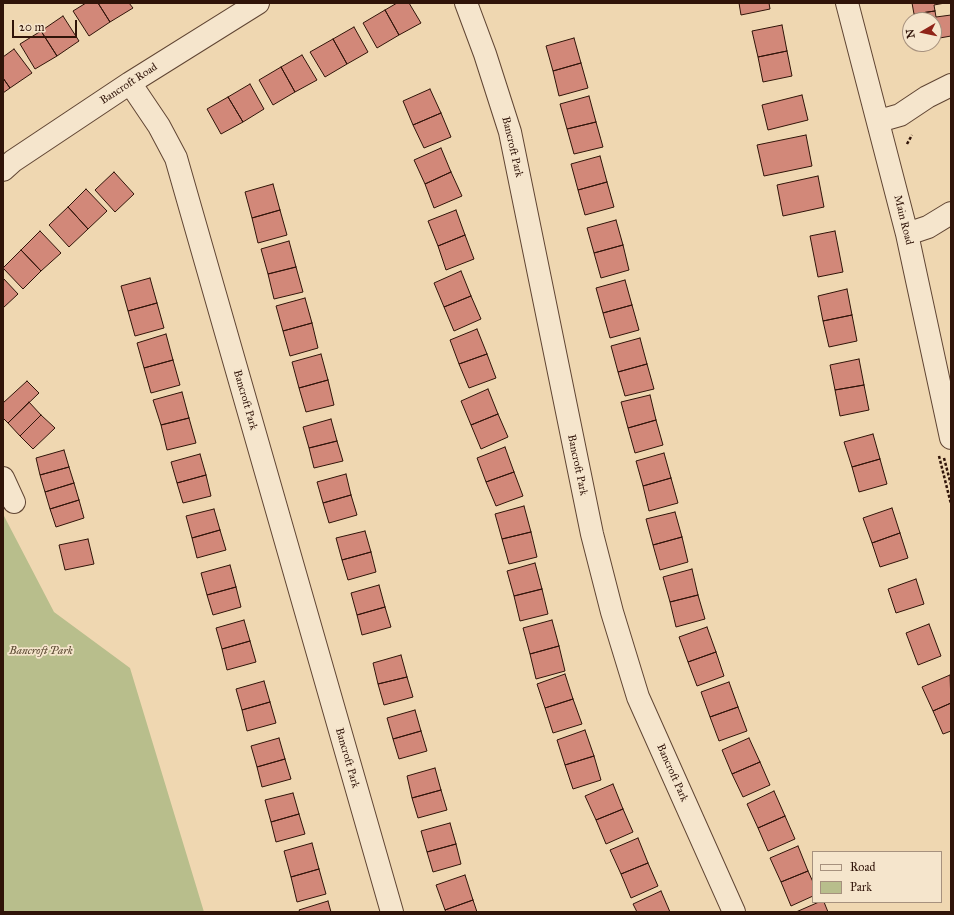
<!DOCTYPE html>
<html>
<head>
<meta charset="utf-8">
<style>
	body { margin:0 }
	#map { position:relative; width:954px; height:915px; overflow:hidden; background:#efd7b1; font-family:"IM FELL Great Primer",serif }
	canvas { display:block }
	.frame { position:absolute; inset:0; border:4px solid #301409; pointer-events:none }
	.legend { position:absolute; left:812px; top:851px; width:130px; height:52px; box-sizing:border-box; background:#f5e5cc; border:1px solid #a6917e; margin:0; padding:5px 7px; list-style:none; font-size:12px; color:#301409 }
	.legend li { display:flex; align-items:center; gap:8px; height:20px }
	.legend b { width:20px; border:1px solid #a6917e }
	.north { position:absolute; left:902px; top:12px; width:40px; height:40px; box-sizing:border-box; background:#f5e5cc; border:1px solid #a6917e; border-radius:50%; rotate:261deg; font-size:11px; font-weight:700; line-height:16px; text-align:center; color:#301409 }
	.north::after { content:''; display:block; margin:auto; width:14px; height:18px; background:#8f2418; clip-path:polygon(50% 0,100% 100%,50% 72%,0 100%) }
	.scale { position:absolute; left:12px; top:20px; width:65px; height:18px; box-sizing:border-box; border:2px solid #301409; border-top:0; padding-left:5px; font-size:12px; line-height:14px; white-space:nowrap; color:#301409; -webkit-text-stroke:3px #f5e5cc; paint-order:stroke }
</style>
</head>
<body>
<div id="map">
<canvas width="954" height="915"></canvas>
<div class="frame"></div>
<ul class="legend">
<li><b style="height:5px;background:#f5e5cc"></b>Road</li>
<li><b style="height:11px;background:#b8be8c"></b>Park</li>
</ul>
<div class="north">N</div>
<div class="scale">20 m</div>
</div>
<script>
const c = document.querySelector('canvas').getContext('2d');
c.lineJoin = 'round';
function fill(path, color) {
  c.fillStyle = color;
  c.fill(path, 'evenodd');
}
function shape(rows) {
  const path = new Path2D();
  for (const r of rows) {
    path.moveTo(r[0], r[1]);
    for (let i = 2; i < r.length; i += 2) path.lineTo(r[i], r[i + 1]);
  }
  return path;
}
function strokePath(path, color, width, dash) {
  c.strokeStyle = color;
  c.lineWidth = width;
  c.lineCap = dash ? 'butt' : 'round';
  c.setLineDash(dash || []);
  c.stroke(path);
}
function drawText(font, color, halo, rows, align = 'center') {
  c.font = font + ' "IM FELL Great Primer",serif';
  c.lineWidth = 3.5;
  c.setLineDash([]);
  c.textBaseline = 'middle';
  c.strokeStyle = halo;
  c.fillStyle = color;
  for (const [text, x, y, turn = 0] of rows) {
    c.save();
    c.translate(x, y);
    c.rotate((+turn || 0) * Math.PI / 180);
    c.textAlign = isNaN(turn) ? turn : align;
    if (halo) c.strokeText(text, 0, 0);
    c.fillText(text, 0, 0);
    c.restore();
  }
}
fill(shape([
	[3,514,54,612,130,668,204,912,3,912]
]), '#b8be8c');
const building = shape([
	[86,3,98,3,110,22,89,36,73,11,86,3],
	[98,3,129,3,133,8,110,22,98,3],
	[397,3,409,3,421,23,399,35,385,10,397,3],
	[739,3,769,3,770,9,741,15,739,3],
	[912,3,945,3,934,5,935,11,914,14,912,3],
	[385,10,399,35,377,48,363,23,385,10],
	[935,11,936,17,951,15,951,36,934,39,934,20,915,20,914,14,935,11],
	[63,16,79,41,57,56,41,31,63,16],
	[782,25,787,51,758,57,752,31,782,25],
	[354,27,368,52,347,64,333,39,354,27],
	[41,31,57,56,35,69,20,44,41,31],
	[574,38,581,63,553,71,546,46,574,38],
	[333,39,347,64,325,77,310,52,333,39],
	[14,49,32,73,10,88,3,78,3,57,14,49],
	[787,51,792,76,763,82,758,57,787,51],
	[302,55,317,80,295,92,281,67,302,55],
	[581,63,588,88,559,96,553,71,581,63],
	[281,67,295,92,273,105,259,80,281,67],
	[3,78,10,88,3,93,3,78],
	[250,84,264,109,243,122,228,97,250,84],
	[430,89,441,113,413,125,403,101,430,89],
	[802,95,808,120,768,130,762,105,802,95],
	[589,96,596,122,567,129,560,104,589,96],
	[228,97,243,122,221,134,207,109,228,97],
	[441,113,451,137,424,148,413,125,441,113],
	[596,122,603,147,574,154,567,129,596,122],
	[806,135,812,166,764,176,757,145,806,135],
	[441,148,451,172,425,184,414,160,441,148],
	[600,156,607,182,578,190,571,164,600,156],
	[114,172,134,194,115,212,95,190,114,172],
	[451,172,462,196,434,208,425,184,451,172],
	[818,176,824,207,783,216,777,185,818,176],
	[607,182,614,207,585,215,578,190,607,182],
	[273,184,280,210,252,218,245,192,273,184],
	[86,189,107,211,88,229,68,207,86,189],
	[68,207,88,229,69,247,49,225,68,207],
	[280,210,287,235,258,243,252,218,280,210],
	[456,210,465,235,438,246,428,221,456,210],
	[616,220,623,245,594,253,587,228,616,220],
	[40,231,61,253,41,271,21,250,40,231],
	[835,231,843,272,818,277,810,236,835,231],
	[465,235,474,259,446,270,438,246,465,235],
	[289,241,296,267,268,274,261,249,289,241],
	[623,245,629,270,601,278,594,253,623,245],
	[21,250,41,271,23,289,3,268,21,250],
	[296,267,303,292,274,299,268,274,296,267],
	[461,271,471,296,444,307,434,283,461,271],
	[3,278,18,294,3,308,3,278],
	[150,278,157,303,128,311,121,286,150,278],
	[625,280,632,305,603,313,596,288,625,280],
	[847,289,852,315,823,321,818,296,847,289],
	[471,296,481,319,454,331,444,307,471,296],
	[305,298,312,323,283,331,276,306,305,298],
	[157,303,164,328,135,336,128,311,157,303],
	[632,305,639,330,610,338,603,313,632,305],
	[852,315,857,341,829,347,823,321,852,315],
	[312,323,318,348,290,356,283,331,312,323],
	[477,329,487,354,459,364,450,340,477,329],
	[166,334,173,360,144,368,137,343,166,334],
	[640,338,647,364,618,372,611,346,640,338],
	[321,354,328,380,299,388,292,362,321,354],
	[487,354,496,378,469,388,459,364,487,354],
	[859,359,864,385,835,390,830,365,859,359],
	[173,360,180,385,151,393,144,368,173,360],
	[647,364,654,389,625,396,618,372,647,364],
	[328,380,334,405,306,412,299,388,328,380],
	[27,381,39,393,8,423,3,418,3,403,27,381],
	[864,385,869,410,840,416,835,390,864,385],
	[488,389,498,414,471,425,461,401,488,389],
	[182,392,189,418,161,425,153,400,182,392],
	[650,395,656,420,628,428,621,402,650,395],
	[29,402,41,415,20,436,8,423,29,402],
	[498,414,508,437,481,449,471,425,498,414],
	[41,415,55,428,33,449,20,436,41,415],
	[189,418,196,443,167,450,161,425,189,418],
	[331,419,337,441,309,448,303,427,331,419],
	[656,420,663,445,635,453,628,428,656,420],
	[873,434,880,459,852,467,844,442,873,434],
	[337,441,343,461,314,468,309,448,337,441],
	[505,447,514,472,486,482,477,458,505,447],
	[64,450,69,467,40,475,36,458,64,450],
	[664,453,671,478,643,486,636,461,664,453],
	[200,454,206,475,177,483,171,462,200,454],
	[880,459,887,484,859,492,852,467,880,459],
	[69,467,74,483,45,492,40,475,69,467],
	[514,472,523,496,496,506,486,482,514,472],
	[346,474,351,495,323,503,317,482,346,474],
	[206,475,211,496,183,503,177,483,206,475],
	[671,478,678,503,649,511,643,486,671,478],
	[74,483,79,500,50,509,45,492,74,483],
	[351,495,357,515,329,523,323,503,351,495],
	[79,500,84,518,56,527,50,509,79,500],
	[524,506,531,532,502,539,495,514,524,506],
	[892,508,900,533,872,543,863,518,892,508],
	[214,509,220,530,192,538,186,516,214,509],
	[675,512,682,537,653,545,646,519,675,512],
	[220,530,226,550,197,558,192,538,220,530],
	[365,531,371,552,342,560,336,538,365,531],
	[531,532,537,557,509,564,502,539,531,532],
	[900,533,908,558,880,567,872,543,900,533],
	[682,537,688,562,660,570,653,545,682,537],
	[88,539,94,564,65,570,59,545,88,539],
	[371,552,376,572,348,580,342,560,371,552],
	[535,563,542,589,514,596,507,571,535,563],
	[230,565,236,587,207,595,201,573,230,565],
	[692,569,698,595,670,602,663,577,692,569],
	[916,579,924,604,896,613,888,589,916,579],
	[379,585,385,607,357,615,351,593,379,585],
	[236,587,241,607,213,615,207,595,236,587],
	[542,589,548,614,520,621,514,596,542,589],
	[698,595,705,619,676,627,670,602,698,595],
	[385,607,391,627,362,635,357,615,385,607],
	[244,620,250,641,222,649,216,628,244,620],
	[552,620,559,646,530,654,523,628,552,620],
	[929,624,941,656,918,665,906,633,929,624],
	[707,627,716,652,688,662,679,637,707,627],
	[250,641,256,662,227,670,222,649,250,641],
	[559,646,565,671,536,679,530,654,559,646],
	[716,652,724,676,697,686,688,662,716,652],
	[401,655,407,677,378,684,373,663,401,655],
	[565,674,573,699,545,708,537,684,565,674],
	[950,675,951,703,933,711,922,687,950,675],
	[407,677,413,697,384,705,378,684,407,677],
	[264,681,270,702,242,710,236,689,264,681],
	[729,682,738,707,710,717,701,692,729,682],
	[573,699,582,724,553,733,545,708,573,699],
	[270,702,276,723,247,731,242,710,270,702],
	[951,703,951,731,943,734,933,711,951,703],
	[738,707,747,731,719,741,710,717,738,707],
	[415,710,421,731,393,739,387,718,415,710],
	[585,730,594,756,565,765,557,740,585,730],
	[421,731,427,751,399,759,393,739,421,731],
	[279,738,285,759,257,767,251,746,279,738],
	[749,738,760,762,732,774,722,750,749,738],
	[594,756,601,780,573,789,565,765,594,756],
	[285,759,291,779,262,787,257,767,285,759],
	[760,762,770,785,743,797,732,774,760,762],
	[435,768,441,790,412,798,407,776,435,768],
	[613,784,623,809,596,820,585,796,613,784],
	[441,790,447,810,418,818,412,798,441,790],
	[774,791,785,816,758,828,747,804,774,791],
	[293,793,299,814,271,822,265,800,293,793],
	[623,809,633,832,606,844,596,820,623,809],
	[299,814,305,834,276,842,271,822,299,814],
	[785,816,795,839,768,851,758,828,785,816],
	[450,823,456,844,427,852,421,831,450,823],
	[638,838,648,863,621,874,610,850,638,838],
	[312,843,319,869,291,877,284,851,312,843],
	[456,844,461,864,433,872,427,852,456,844],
	[798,846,808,871,781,882,770,858,798,846],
	[648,863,658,886,631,898,621,874,648,863],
	[319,869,326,894,297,902,291,877,319,869],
	[808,871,813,882,813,896,791,906,781,882,808,871],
	[465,875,473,900,445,910,436,885,465,875],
	[661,891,670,912,637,912,633,904,661,891],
	[473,900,477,912,446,912,445,910,473,900],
	[328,901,331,912,300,912,299,910,328,901],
	[819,902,824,902,828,912,796,912,819,902]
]);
fill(building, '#d28879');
strokePath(building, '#301409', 1);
const minor = shape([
	[466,3,485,54,510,132,592,534,612,612,638,697,734,912],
	[847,3,907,234,951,438],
	[130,83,159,126,176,158,392,912],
	[879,121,900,115,927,97,951,85],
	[3,170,13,161,130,83,258,3],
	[907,234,928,227,951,213],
	[3,478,14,502]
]);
strokePath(minor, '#604533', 24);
strokePath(shape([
	[907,144,912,135],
	[939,456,951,504],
	[944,458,951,485]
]), '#301409', 2.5, [3, 2]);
strokePath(minor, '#f5e5cc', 22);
drawText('11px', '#301409', '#f5e5cc', [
	["Bancroft Road",129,84,-33],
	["Bancroft Park",512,147,77],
	["Main Road",903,220,76],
	["Bancroft Park",245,400,74],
	["Bancroft Park",577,465,78],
	["Bancroft Park",347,758,74],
	["Bancroft Park",672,773,66]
]);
drawText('italic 11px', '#594730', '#f5e5cc', [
	["Bancroft Park",41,651]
]);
</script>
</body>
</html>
